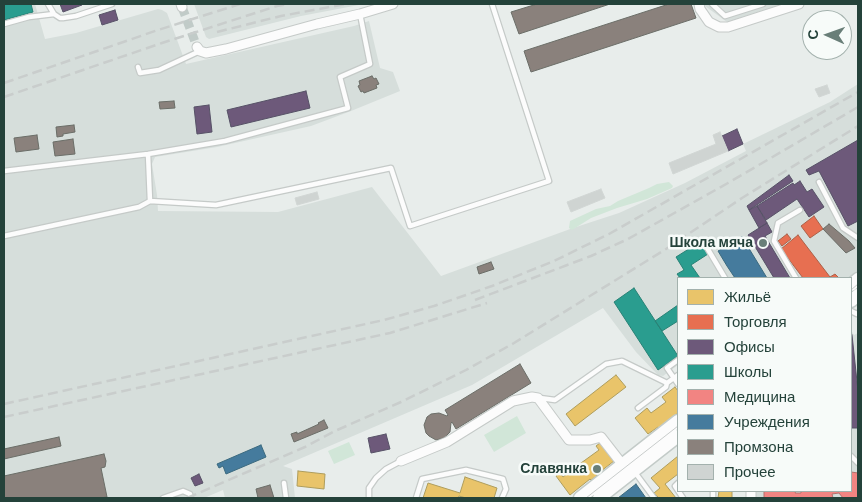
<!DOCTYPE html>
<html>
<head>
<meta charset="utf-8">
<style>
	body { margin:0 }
	#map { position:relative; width:862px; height:502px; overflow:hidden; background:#e8edeb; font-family:"DM Sans",sans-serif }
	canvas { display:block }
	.frame { position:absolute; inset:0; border:5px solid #24423a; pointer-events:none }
	.legend { position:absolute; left:677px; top:277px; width:175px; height:215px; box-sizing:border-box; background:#f7fbf9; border:1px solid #a3b1ad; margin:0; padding:6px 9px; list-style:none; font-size:15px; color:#24423a }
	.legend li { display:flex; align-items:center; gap:10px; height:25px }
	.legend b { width:25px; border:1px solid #a3b1ad }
	.north { position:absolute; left:802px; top:10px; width:50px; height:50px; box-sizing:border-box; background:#f7fbf9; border:1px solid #a3b1ad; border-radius:50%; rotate:272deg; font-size:14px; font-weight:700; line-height:20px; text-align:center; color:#24423a }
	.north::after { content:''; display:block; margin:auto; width:18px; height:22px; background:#697e78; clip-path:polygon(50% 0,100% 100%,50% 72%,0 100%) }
</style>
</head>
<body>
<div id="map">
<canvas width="862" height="502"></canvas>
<div class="frame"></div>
<ul class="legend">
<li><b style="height:14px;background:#e9c46a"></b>Жильё</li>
<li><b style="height:14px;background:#e76f51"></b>Торговля</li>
<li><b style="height:14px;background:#6d597a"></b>Офисы</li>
<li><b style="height:14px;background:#2a9d8f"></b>Школы</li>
<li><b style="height:14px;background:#f28482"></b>Медицина</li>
<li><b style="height:14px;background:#457b9d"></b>Учреждения</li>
<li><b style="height:14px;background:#8a817c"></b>Промзона</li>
<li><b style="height:14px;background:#cfd4d2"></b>Прочее</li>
</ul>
<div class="north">С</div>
</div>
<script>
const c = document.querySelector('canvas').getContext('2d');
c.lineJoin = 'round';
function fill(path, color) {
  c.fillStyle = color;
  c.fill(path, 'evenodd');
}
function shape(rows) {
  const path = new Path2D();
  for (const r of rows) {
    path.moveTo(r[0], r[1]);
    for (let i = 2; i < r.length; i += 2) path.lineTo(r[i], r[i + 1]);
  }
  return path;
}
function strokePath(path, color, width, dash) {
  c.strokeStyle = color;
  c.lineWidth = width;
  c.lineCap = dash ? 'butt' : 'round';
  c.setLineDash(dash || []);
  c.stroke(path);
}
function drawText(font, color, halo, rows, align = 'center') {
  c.font = font + ' "DM Sans",sans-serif';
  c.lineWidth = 5;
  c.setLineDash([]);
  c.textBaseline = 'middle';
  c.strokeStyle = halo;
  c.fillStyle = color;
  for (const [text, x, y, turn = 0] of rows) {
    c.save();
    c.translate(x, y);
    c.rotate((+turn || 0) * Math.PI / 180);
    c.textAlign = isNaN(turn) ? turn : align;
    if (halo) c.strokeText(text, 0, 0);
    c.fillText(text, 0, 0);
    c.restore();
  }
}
fill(shape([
	[4,4,35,4,45,39,76,33,158,9,162,10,167,13,186,64,354,26,369,21,380,68,393,72,400,91,351,111,311,126,217,147,155,157,152,164,157,195,158,211,278,212,372,187,441,276,573,228,619,213,685,183,746,151,743,144,830,102,858,84,858,273,851,278,678,278,678,365,663,376,658,375,636,352,603,308,472,385,283,466,292,469,295,498,225,498,223,490,204,498,4,498],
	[194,4,364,4,301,16,209,39,206,37],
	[704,4,782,4,727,22,705,6],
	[851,330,854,335,858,333,858,498,756,498,756,491,851,491]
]), '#d6dedb');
fill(shape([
	[669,182,673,186,672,188,647,199,617,208,591,218,572,230,569,228,570,221,596,209,610,206,618,201,649,188,657,184],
	[517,416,526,433,494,452,484,435],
	[349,442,355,455,334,464,328,451]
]), '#d1e6d8');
const homes = shape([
	[616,375,626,387,575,426,566,414,616,375],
	[675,387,678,391,678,413,659,428,658,427,648,434,635,418,647,408,651,413,666,402,662,397,675,387],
	[600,443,614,461,596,475,597,476,591,480,590,479,570,495,556,476,560,473,563,477,581,463,599,450,596,446,600,443],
	[678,456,678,474,665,484,676,498,659,498,654,493,660,488,651,478,678,456],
	[298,471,325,474,324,489,297,486,298,471],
	[465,477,497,488,494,498,466,498,459,496,458,498,423,498,428,483,460,493,465,477],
	[719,491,732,491,732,498,718,498,719,491]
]);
fill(homes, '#e9c46a');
strokePath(homes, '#ae9d5c', 1);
const shops = shape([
	[814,216,823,229,810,238,801,226,814,216],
	[787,234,791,239,782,246,778,241,787,234],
	[798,235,830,277,835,274,838,277,837,278,803,278,781,249,798,235]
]);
fill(shops, '#e76f51');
strokePath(shops, '#ac624a', 1);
const offices = shape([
	[60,4,81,4,82,5,63,12,60,4],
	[115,10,118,20,102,25,99,15,115,10],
	[306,91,310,108,231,127,227,110,306,91],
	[209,105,212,132,197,134,194,107,209,105],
	[737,129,743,144,728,151,722,136,737,129],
	[858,140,858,221,848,226,819,171,809,175,806,170,858,140],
	[789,175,793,181,749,210,747,206,789,175],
	[800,181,807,192,812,189,824,207,809,217,797,199,766,220,757,206,793,183,794,185,800,181],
	[757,206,767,223,759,228,749,210,757,206],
	[767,223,772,232,765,236,790,278,774,278,748,235,767,223],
	[851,332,852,335,858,391,858,428,851,428,851,332],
	[386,434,390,449,371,453,368,438,386,434],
	[199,474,203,483,195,486,191,478,199,474]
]);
fill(offices, '#6d597a');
strokePath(offices, '#575267', 1);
const schools = shape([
	[4,4,31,4,33,12,4,20,4,4],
	[700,242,708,254,691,265,700,278,680,278,677,274,684,270,676,257,700,242],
	[634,288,678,356,658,370,614,302,634,288],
	[678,305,678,321,662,331,655,321,678,305]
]);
fill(schools, '#2a9d8f');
strokePath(schools, '#288276', 1);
const health = shape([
	[851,472,858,473,858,498,843,498,839,493,832,494,833,498,764,498,764,491,796,491,795,493,801,493,801,491,851,491,851,472]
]);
fill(health, '#f28482');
strokePath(health, '#b4706c', 1);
const public = shape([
	[742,237,767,278,735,278,727,266,718,251,742,237],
	[261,445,266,457,226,474,223,466,219,468,217,464,261,445],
	[636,484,646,498,618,498,636,484]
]);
fill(public, '#457b9d');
strokePath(public, '#3b6a7f', 1);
const industry = shape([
	[537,4,610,4,519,34,511,12,537,4],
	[669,4,691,4,696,18,531,72,524,51,669,4],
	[372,76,374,79,376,78,379,84,376,85,377,88,364,93,363,91,361,92,358,86,360,85,359,81,372,76],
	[174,101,175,108,160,109,159,102,174,101],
	[74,125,75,132,63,134,63,136,57,137,56,127,74,125],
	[37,135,39,149,16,152,14,138,37,135],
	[73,139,75,154,55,156,53,142,73,139],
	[829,224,849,241,855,248,846,253,823,229,829,224],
	[491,262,494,269,479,274,477,267,491,262],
	[520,364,531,383,456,429,452,422,451,423,450,432,444,438,436,440,429,436,426,433,424,425,427,417,431,414,439,413,447,416,448,415,445,410,520,364],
	[324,420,328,428,294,442,291,434,297,432,297,434,319,424,318,423,324,420],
	[59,437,61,446,4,459,4,449,59,437],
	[104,454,106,461,105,467,101,468,107,497,100,498,4,498,4,476,104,454],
	[270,485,274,498,258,498,256,489,270,485]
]);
fill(industry, '#8a817c');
strokePath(industry, '#6b6e68', 1);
const building = shape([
	[827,85,830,93,819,97,815,89,827,85],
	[720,132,728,151,673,174,669,163,716,144,713,135,720,132],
	[601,189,605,198,571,212,567,202,601,189],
	[317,192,319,199,297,205,295,198,317,192]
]);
fill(building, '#cfd4d2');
strokePath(building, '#d1d6d4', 1);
strokePath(shape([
	[182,7,197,47]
]), '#c1cbc8', 9, [9, 4.5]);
const lane = shape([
	[48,4,54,14,60,18,63,18,76,16,112,4],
	[712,4,725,16,763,4],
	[4,24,29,17,54,14],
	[138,67,140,73,159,70,200,51],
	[148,154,150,201],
	[4,171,148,154,225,141,348,108,340,77,370,64,360,14],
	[819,182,843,228,858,238],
	[4,236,139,207,150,201,216,205,391,168,410,226,549,181,492,4],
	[703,241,725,278],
	[796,278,774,241,778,223,800,210],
	[851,311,857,314,858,313],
	[678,360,667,368,678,384],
	[540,398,555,400,606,364,622,361,667,383],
	[638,408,666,387,667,383,678,375],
	[851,456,858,463],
	[634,471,654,498],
	[284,483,286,498],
	[678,483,675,486,683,498],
	[163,498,183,491,190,494,191,498],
	[369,498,369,488,376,478,386,469,401,461],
	[416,498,422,479,466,470,503,479,506,489,502,498],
	[713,498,713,491]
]);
const street = shape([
	[181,4,182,7],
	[699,4,700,9,709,22,719,27,728,27,799,4],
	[197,47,200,51,206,53,226,49,317,24,360,14,393,4],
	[401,461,447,442,513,401,532,397,538,398,569,440,590,440,601,437,622,464],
	[751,498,751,491]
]);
const secondary = shape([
	[851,285,858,279],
	[851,301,858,295],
	[580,498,678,421],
	[599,498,678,436]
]);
strokePath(lane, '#c5cac8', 7);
strokePath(street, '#c5cac8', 11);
strokePath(secondary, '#c3cbc8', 15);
strokePath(lane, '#fcfcfc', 4.5);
strokePath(street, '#fcfcfc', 9);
strokePath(secondary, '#fcfcfc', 12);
strokePath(shape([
	[851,290,858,284],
	[586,498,678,426]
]), '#c9cdcc', 1);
strokePath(shape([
	[217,32,281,16,346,4],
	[4,83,158,30,240,4],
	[4,97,162,43,277,6,289,4],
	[475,300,591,256,628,239,728,183,858,107],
	[4,404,384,320,434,306,492,286,554,261,609,234,858,92],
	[4,417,390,333,487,303],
	[187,498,305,447,335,431,401,402,466,370,514,343,666,249,742,198,858,126]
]), '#c9cdcc', 2.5, [10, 5]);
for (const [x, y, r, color] of [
	[763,243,5,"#697e78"],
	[597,469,5,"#697e78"]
]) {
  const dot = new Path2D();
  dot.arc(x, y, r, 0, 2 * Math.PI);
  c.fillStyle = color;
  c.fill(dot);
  strokePath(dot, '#f7fbf9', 2);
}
drawText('bold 14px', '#24423a', '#f7fbf9', [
	["Школа мяча",753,243],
	["Славянка",587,469]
], 'right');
</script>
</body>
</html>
